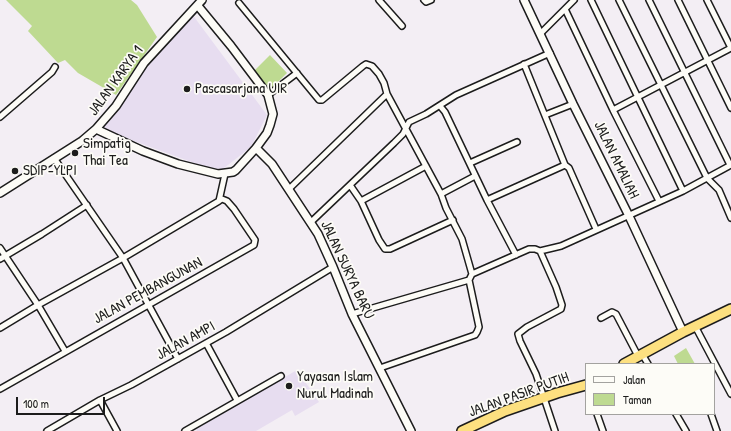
<!DOCTYPE html>
<html>
<head>
<meta charset="utf-8">
<style>
	body { margin:0 }
	#map { position:relative; width:731px; height:431px; overflow:hidden; background:#f3eef4; font-family:"Patrick Hand",sans-serif }
	canvas { display:block }
	.legend { position:absolute; left:585px; top:363px; width:130px; height:52px; box-sizing:border-box; background:#fdfcf7; border:1px solid #a3a29f; margin:0; padding:5px 7px; list-style:none; font-size:12px; color:#1c1c1c }
	.legend li { display:flex; align-items:center; gap:8px; height:20px }
	.legend b { width:20px; border:1px solid #a3a29f }
	.scale { position:absolute; left:16px; top:397px; width:89px; height:18px; box-sizing:border-box; border:2px solid #1c1c1c; border-top:0; padding-left:5px; font-size:12px; line-height:14px; white-space:nowrap; color:#1c1c1c; -webkit-text-stroke:3px #fdfcf7; paint-order:stroke }
</style>
</head>
<body>
<div id="map">
<canvas width="731" height="431"></canvas>
<ul class="legend">
<li><b style="height:5px;background:#fdfcf7"></b>Jalan</li>
<li><b style="height:11px;background:#beda91"></b>Taman</li>
</ul>
<div class="scale">100 m</div>
</div>
<script>
const c = document.querySelector('canvas').getContext('2d');
c.lineJoin = 'round';
function fill(path, color) {
  c.fillStyle = color;
  c.fill(path, 'evenodd');
}
function shape(rows) {
  const path = new Path2D();
  for (const r of rows) {
    path.moveTo(r[0], r[1]);
    for (let i = 2; i < r.length; i += 2) path.lineTo(r[i], r[i + 1]);
  }
  return path;
}
function strokePath(path, color, width, dash) {
  c.strokeStyle = color;
  c.lineWidth = width;
  c.lineCap = dash ? 'butt' : 'round';
  c.setLineDash(dash || []);
  c.stroke(path);
}
function drawText(font, color, halo, rows, align = 'center') {
  c.font = font + ' "Patrick Hand",sans-serif';
  c.lineWidth = 3.5;
  c.setLineDash([]);
  c.textBaseline = 'middle';
  c.strokeStyle = halo;
  c.fillStyle = color;
  for (const [text, x, y, turn = 0] of rows) {
    c.save();
    c.translate(x, y);
    c.rotate((+turn || 0) * Math.PI / 180);
    c.textAlign = isNaN(turn) ? turn : align;
    if (halo) c.strokeText(text, 0, 0);
    c.fillText(text, 0, 0);
    c.restore();
  }
}
fill(shape([
	[192,14,267,115,251,147,219,172,101,129,144,63],
	[297,370,319,402,295,416,292,410,256,431,197,431,196,429]
]), '#e7ddf0');
fill(shape([
	[6,0,131,0,137,5,157,37,116,95,78,73,65,60,58,63,28,31,32,26],
	[270,55,287,73,271,89,253,72],
	[686,348,695,364,678,364,674,356]
]), '#beda91');
const street = shape([
	[379,0,402,26],
	[424,0,426,2,431,0],
	[591,0,683,191],
	[619,0,707,178,719,190,731,218],
	[649,0,730,165],
	[678,0,731,108],
	[707,0,731,48],
	[239,3,319,100,322,100,363,66,366,64,372,66,379,74,384,83,387,94,441,194,446,208,462,239,472,274,469,280,479,327,477,332,475,335,380,368],
	[565,9,613,110,659,201],
	[540,34,574,0],
	[268,95,297,73],
	[440,106,445,112,487,200,516,255],
	[613,110,731,48],
	[545,115,573,104],
	[0,117,52,72,55,67],
	[54,158,123,258,178,359],
	[470,163,517,142],
	[565,165,569,168,596,229],
	[350,185,361,201,379,240,385,249,390,249,453,220],
	[289,189,387,94],
	[441,194,475,176],
	[487,200,565,165,524,64],
	[361,201,426,166],
	[311,222,394,143,403,134,409,122,426,114,456,95,550,53],
	[0,248,38,305,65,351],
	[540,251,556,287,562,305,561,309,527,327,518,334,520,341,536,374,555,431],
	[0,259,42,234,87,205],
	[472,274,529,249,535,249,540,251,561,246,683,191,731,165],
	[352,314,469,280],
	[601,318,612,312,616,314,638,356],
	[695,326,731,394],
	[0,328,38,305,123,258,219,201,225,174],
	[206,343,237,400],
	[642,354,648,364],
	[0,389,254,245,255,240,234,209,227,201,222,199,219,201],
	[100,400,117,431],
	[597,414,603,431],
	[676,414,686,431],
	[711,414,717,431],
	[47,431,100,400,131,385,226,332,333,267],
	[185,431,281,376]
]);
const secondary = shape([
	[524,0,573,104,629,216,683,332],
	[96,129,143,151,178,164,218,174,233,172,236,170,256,148,267,133,270,125,273,114,268,95,231,46,198,6],
	[256,148,272,164,318,234,333,267,352,314,411,431],
	[0,193,82,141,96,129,116,106,144,63,202,0]
]);
const highway = shape([
	[624,364,683,332,731,309],
	[462,431,505,411,557,393,586,385]
]);
strokePath(street, '#1c1c1c', 8);
strokePath(secondary, '#1c1c1c', 10);
strokePath(highway, '#1c1c1c', 12);
strokePath(street, '#fdfcf7', 5);
strokePath(secondary, '#fdfcf7', 7);
strokePath(highway, '#fde080', 9);
for (const [x, y, r, color] of [
	[187,89,4,"#1c1c1c"],
	[75,153,4,"#1c1c1c"],
	[15,171,4,"#1c1c1c"],
	[289,386,4,"#1c1c1c"]
]) {
  const dot = new Path2D();
  dot.arc(x, y, r, 0, 2 * Math.PI);
  c.fillStyle = color;
  c.fill(dot);
  strokePath(dot, '#fdfcf7', 1.5);
}
drawText('15px', '#1c1c1c', '#fdfcf7', [
	["JALAN KARYA 1",116,81,-54],
	["JALAN AMALIAH",616,160,64],
	["JALAN SURYA BARU",347,270,65],
	["JALAN PEMBANGUNAN",148,291,-29],
	["JALAN AMPI",186,341,-29],
	["JALAN PASIR PUTIH",519,395,-20]
]);
drawText('15px', '#1c1c1c', '#fdfcf7', [
	["Pascasarjana UIR",195,89],
	["Simpatig",83,144],
	["Thai Tea",83,161],
	["SDIP-YLPI",23,171],
	["Yayasan Islam",297,377],
	["Nurul Madinah",297,394]
], 'left');
</script>
</body>
</html>
